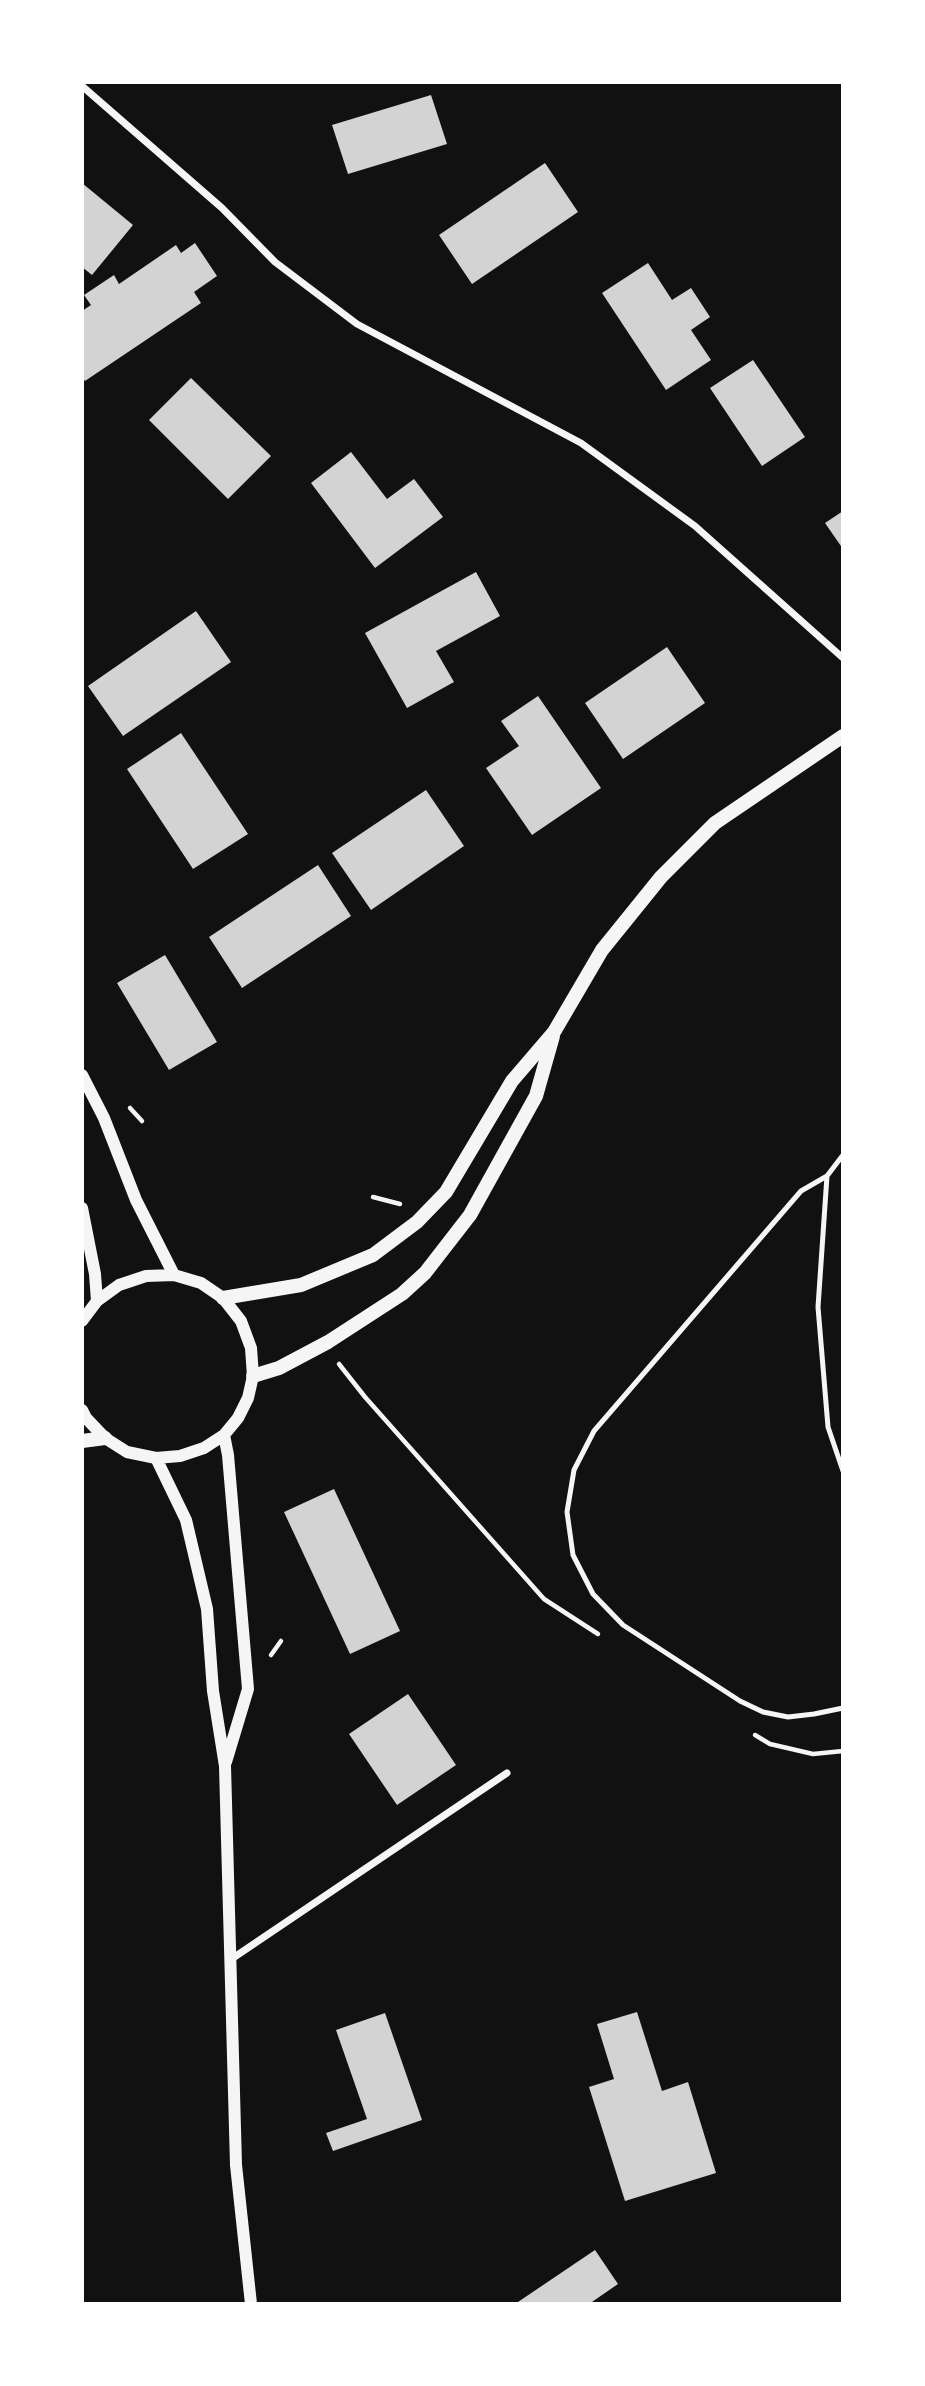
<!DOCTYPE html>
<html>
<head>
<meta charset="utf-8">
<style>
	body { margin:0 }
	#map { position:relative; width:925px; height:2386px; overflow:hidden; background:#111; font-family:Rubik,sans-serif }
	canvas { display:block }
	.frame { position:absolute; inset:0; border:84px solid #fff; pointer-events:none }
</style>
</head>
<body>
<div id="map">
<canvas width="925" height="2386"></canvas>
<div class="frame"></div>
</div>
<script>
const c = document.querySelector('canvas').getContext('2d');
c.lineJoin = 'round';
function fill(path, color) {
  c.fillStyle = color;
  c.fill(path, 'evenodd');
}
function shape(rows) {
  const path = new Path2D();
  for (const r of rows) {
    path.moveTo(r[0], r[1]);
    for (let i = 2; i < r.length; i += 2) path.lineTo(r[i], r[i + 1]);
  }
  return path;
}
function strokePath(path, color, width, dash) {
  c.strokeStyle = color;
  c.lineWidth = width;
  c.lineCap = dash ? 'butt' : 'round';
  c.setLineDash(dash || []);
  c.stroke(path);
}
fill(shape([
	[431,95,447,144,348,174,332,125],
	[545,163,578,212,472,284,439,235],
	[82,183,133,225,92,275,82,267],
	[195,243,217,276,194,292,201,303,85,381,82,377,82,311,91,305,84,295,114,275,119,284,176,245,181,253],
	[648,263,672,300,691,288,710,317,691,330,711,360,666,390,602,293],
	[753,360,805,437,762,466,710,388],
	[191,378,271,456,228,499,149,420],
	[351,452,387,499,414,479,443,517,375,568,311,483],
	[843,511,843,549,825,523],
	[476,572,500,616,436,651,454,682,407,708,365,633],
	[196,611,231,662,123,736,88,686],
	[667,647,705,703,623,759,585,703],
	[538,696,601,788,532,835,486,768,519,746,501,721],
	[181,733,248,834,193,869,127,769],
	[426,790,464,846,371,910,332,853],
	[318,865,351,916,242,988,209,937],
	[165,955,217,1042,169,1070,117,983],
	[334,1489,400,1631,350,1654,284,1512],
	[408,1694,456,1765,397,1805,349,1734],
	[637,2012,662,2091,688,2082,716,2173,625,2201,589,2087,614,2079,597,2024],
	[385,2013,422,2120,333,2151,326,2133,367,2119,336,2030],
	[595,2250,618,2284,589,2304,515,2304]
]), '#d3d3d3');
strokePath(shape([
	[130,1108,142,1121],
	[373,1197,400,1204],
	[339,1364,365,1397,544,1599,598,1634],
	[271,1655,281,1641],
	[755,1735,770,1744,813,1754,843,1751]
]), '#f5f5f5', 4.5);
strokePath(shape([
	[843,1155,827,1176,818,1307,828,1427,843,1471],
	[827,1176,801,1191,594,1431,574,1470,567,1512,573,1555,593,1594,623,1625,740,1701,763,1712,788,1717,814,1714,843,1708]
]), '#f5f5f5', 5);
strokePath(shape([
	[82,86,222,208,275,262,357,324,581,443,695,526,843,658],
	[230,1960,507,1773]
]), '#f5f5f5', 7);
strokePath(shape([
	[82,1075,104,1118,136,1200,174,1275],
	[82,1208,95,1274,97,1301],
	[82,1321,97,1301,119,1285,146,1276,174,1275,201,1283,223,1298,241,1321,251,1348,253,1376,248,1398,238,1418,224,1435,204,1448,180,1456,156,1458,127,1452,105,1438,86,1418,82,1410],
	[224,1435,228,1455,248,1689,226,1762],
	[156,1458,186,1520,207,1609,213,1691,225,1766,236,2165,251,2304]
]), '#f5f5f5', 12);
strokePath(shape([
	[223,1298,301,1285,373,1255,417,1222,446,1192,512,1081,554,1032,602,950,661,877,715,823,843,736],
	[253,1376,279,1368,328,1342,402,1294,425,1273,470,1215,536,1096,553,1036],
	[82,1441,105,1438]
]), '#f5f5f5', 14);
</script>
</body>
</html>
